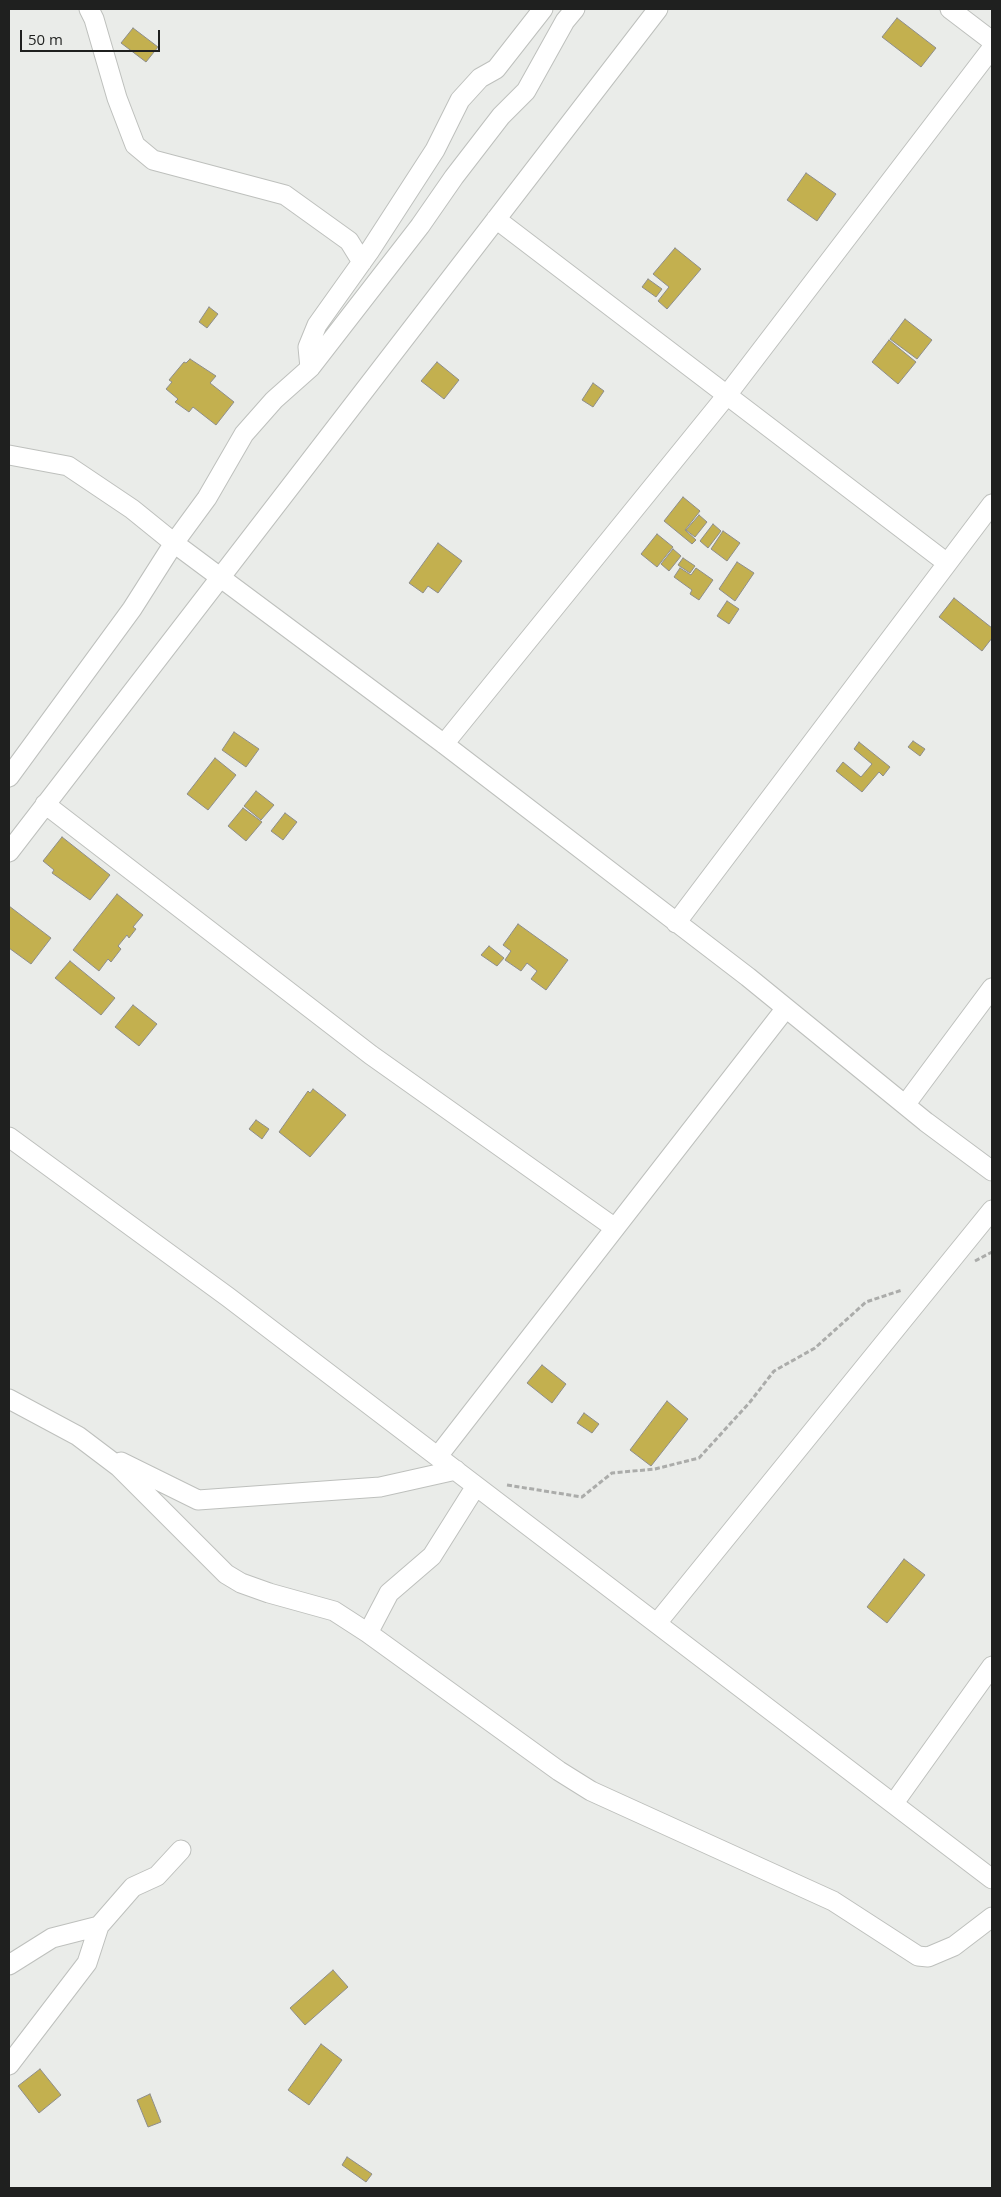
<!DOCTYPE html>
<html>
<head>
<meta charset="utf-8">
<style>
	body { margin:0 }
	#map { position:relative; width:1001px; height:2197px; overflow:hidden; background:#eaece9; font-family:"Open Sans",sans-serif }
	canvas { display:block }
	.frame { position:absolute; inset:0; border:10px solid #1f201f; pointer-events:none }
	.scale { position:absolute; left:20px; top:30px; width:140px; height:22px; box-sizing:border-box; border:2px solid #1f201f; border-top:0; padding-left:6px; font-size:15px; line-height:18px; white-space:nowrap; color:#1f201f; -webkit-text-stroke:4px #eaece9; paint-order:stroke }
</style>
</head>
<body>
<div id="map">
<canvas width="1001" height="2197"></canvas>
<div class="frame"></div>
<div class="scale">50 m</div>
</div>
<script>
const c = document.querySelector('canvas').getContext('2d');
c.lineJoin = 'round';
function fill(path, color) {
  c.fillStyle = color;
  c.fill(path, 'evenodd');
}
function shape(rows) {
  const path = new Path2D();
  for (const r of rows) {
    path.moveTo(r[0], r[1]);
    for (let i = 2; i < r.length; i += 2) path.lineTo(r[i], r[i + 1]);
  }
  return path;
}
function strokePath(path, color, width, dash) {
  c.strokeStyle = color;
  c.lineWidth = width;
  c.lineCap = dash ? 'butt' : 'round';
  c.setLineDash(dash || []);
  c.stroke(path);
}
const building = shape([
	[897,18,936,48,921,67,882,37,897,18],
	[133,28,158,47,146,62,121,43,133,28],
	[806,173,836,194,817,221,787,200,806,173],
	[675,248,701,269,667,309,658,301,669,287,653,274,675,248],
	[648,279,662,289,656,297,642,287,648,279],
	[209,307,218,314,207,328,199,322,209,307],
	[905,319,932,340,917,359,890,339,905,319],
	[889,340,916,362,898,384,872,362,889,340],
	[190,359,216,376,210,383,234,402,216,425,193,407,189,412,175,402,178,399,166,389,172,382,169,380,184,362,186,363,190,359],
	[437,362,459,380,444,399,421,381,437,362],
	[593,383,604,391,593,407,582,400,593,383],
	[683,497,700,511,685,530,696,540,692,544,664,521,683,497],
	[699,515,707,522,695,537,686,530,699,515],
	[713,524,721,531,708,548,700,541,713,524],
	[723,531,740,543,727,561,711,549,723,531],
	[657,534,673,547,657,567,641,554,657,534],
	[438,543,462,561,438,593,428,586,423,593,409,583,438,543],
	[673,549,681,556,669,571,661,564,673,549],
	[683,558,695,566,690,573,678,565,683,558],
	[737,562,754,573,735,601,719,589,737,562],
	[680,568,691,575,696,568,713,580,699,600,690,594,692,590,674,577,680,568],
	[954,598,992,628,992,638,982,651,939,617,954,598],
	[727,601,739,609,729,624,717,616,727,601],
	[234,732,259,749,246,767,222,750,234,732],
	[913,741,925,749,920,756,908,747,913,741],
	[859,742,890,767,883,776,879,772,862,792,836,771,843,762,861,777,872,764,854,749,859,742],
	[215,758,236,775,208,810,187,794,215,758],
	[256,791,274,805,261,820,244,806,256,791],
	[243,808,262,822,246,841,228,826,243,808],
	[285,813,297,822,283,840,271,831,285,813],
	[62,837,110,875,90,900,52,873,54,870,43,861,62,837],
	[117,894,143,915,133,927,136,929,129,938,127,935,118,946,121,949,111,962,108,959,99,971,73,950,117,894],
	[9,906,51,938,31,964,9,948,9,906],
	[518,924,568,960,546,990,531,979,537,971,527,963,521,971,505,960,511,951,503,945,518,924],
	[489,946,504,958,497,966,481,955,489,946],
	[70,961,115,998,101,1015,55,978,70,961],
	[133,1005,157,1024,139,1046,115,1027,133,1005],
	[313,1089,346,1115,310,1157,279,1132,308,1091,310,1093,313,1089],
	[256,1120,269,1129,262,1139,249,1129,256,1120],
	[542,1365,566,1384,552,1403,527,1383,542,1365],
	[667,1401,688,1419,651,1466,630,1450,667,1401],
	[584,1413,599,1424,592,1433,577,1423,584,1413],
	[904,1559,925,1575,887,1623,867,1607,904,1559],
	[333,1970,348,1987,305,2025,290,2008,333,1970],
	[321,2044,342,2060,309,2105,288,2090,321,2044],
	[40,2069,61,2095,39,2113,18,2086,40,2069],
	[150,2094,161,2122,148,2127,137,2100,150,2094],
	[347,2157,372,2174,366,2182,342,2165,347,2157]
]);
fill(building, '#c3b04f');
strokePath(building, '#8e8d8a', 1);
const street = shape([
	[89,9,94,19,117,98,135,145,153,160,285,195,349,241,362,262],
	[950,9,992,41],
	[496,219,947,563],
	[310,368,420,226,454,177,501,116,526,91,565,21,575,9],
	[9,455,68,466,132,509,174,543,207,498,244,434,274,400,310,368,308,347,317,325,369,252,435,150,460,100,480,78,496,69,543,9],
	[444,744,727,395,992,48],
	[9,777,132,609,174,543,444,744,748,977,926,1122,992,1171],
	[45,804,371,1055,615,1228],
	[9,852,658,9],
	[676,923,992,504],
	[905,1105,992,988],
	[9,1137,228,1297,992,1879],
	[9,1399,78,1436,119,1467,226,1574,241,1583,269,1593,334,1611,368,1633,559,1771,591,1791,833,1901,918,1956,928,1957,954,1946,992,1917],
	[438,1456,786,1008],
	[121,1462,198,1500,380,1487,456,1470],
	[657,1623,992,1210],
	[368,1633,389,1593,432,1556,476,1486],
	[894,1803,992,1666],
	[9,1965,52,1938,99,1926,133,1887,157,1876,181,1850],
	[9,2065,87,1963,99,1926]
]);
strokePath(street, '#bec0bd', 21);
strokePath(shape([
	[975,1261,992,1252],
	[507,1485,582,1497,612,1473,655,1469,699,1458,750,1402,774,1371,815,1348,866,1302,902,1290]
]), '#abacaa', 3, [5, 2.5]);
strokePath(street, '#fff', 19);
</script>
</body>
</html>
